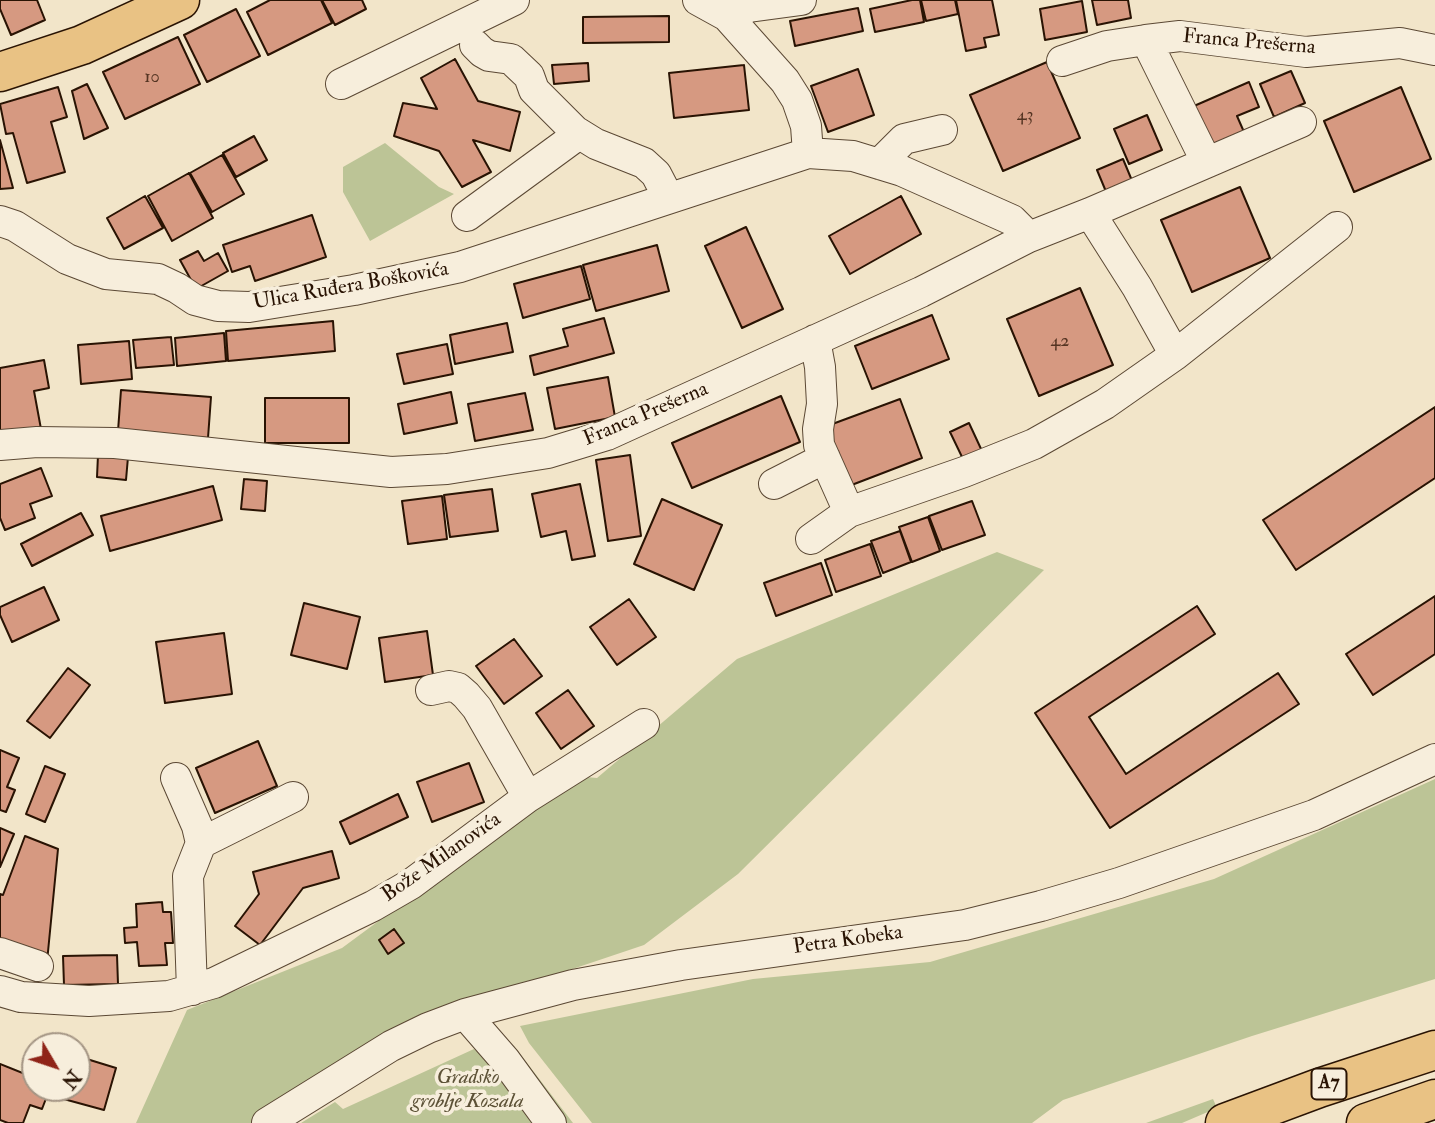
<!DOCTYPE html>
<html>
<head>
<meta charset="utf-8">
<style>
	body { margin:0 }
	#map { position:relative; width:1435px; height:1123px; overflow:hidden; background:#f2e5c9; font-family:"IM FELL Double Pica",serif }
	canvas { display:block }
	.north { position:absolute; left:21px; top:1032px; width:70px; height:70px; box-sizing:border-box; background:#f7eedc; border:2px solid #a59685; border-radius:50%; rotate:129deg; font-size:19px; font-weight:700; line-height:28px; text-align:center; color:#291303 }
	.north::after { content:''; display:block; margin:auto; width:24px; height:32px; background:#8f2418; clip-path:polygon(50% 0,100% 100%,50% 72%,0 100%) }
</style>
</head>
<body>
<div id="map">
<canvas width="1435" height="1123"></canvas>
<div class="north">N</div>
</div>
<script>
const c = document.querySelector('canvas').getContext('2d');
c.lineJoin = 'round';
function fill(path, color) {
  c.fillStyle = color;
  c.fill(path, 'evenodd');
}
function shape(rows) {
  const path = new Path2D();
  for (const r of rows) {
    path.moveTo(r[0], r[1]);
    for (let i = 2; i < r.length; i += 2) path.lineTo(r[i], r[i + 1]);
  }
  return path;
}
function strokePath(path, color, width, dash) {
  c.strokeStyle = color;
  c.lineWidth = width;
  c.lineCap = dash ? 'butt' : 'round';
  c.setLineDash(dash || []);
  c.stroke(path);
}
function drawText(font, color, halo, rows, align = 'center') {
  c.font = font + ' "IM FELL Double Pica",serif';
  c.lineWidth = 7;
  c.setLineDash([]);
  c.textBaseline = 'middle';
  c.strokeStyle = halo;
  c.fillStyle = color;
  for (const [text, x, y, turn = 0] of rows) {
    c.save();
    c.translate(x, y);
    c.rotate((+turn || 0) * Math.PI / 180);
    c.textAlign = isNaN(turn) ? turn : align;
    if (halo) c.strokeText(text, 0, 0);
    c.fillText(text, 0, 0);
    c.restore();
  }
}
fill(shape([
	[385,143,439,187,454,194,370,241,343,192,343,167],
	[997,552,1044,570,738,874,644,945,391,1030,253,1123,136,1123,187,1010,342,948,575,776,597,778,737,659],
	[1435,779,1435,979,1252,1036,1063,1100,1032,1123,592,1123,529,1043,520,1026,753,979,930,962,1214,879],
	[514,1046,573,1123,301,1123,335,1102,343,1109,474,1049,494,1065],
	[1213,1099,1217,1108,1182,1123,1146,1123]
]), '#bcc496');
const building = shape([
	[0,0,37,0,45,20,11,35,0,9,0,0],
	[270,0,321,0,332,23,268,55,247,12,270,0],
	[322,0,362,0,366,9,335,25,322,0],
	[912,0,920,0,924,22,875,32,870,9,912,0],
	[921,0,955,0,958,14,926,21,921,0],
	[956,0,992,0,999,35,984,38,986,47,966,51,956,0],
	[1092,0,1128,0,1131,18,1097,25,1092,0],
	[1082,1,1087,32,1045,40,1040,9,1082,1],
	[858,8,863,31,795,46,790,21,858,8],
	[236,9,260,56,207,82,184,35,236,9],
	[669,16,669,42,583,43,583,17,669,16],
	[178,37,200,84,125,119,103,72,178,37],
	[455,59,478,101,520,112,510,151,473,140,491,172,462,187,439,151,394,136,403,103,437,109,421,78,455,59],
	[1047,62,1080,138,1003,171,970,95,1047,62],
	[588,63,589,81,554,84,552,65,588,63],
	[744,65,749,110,674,118,669,73,744,65],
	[858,69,874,115,828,132,811,86,858,69],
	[1291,71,1305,103,1274,117,1260,84,1291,71],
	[1249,82,1259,107,1237,116,1244,132,1211,146,1194,106,1249,82],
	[87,84,108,128,84,139,72,91,87,84],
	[58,87,67,117,51,122,65,172,27,183,13,133,6,134,0,104,58,87],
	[1401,87,1431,159,1354,192,1324,121,1401,87],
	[1147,115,1162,150,1129,164,1114,129,1147,115],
	[254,136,267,160,236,177,223,153,254,136],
	[0,140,13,188,0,189,0,140],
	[222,155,244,194,212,212,190,173,222,155],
	[1123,159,1133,183,1107,194,1097,170,1123,159],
	[189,173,213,218,172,241,148,196,189,173],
	[1240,187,1270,258,1192,292,1161,220,1240,187],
	[145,196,163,228,124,249,107,218,145,196],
	[901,196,921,234,850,274,829,236,901,196],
	[312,215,326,257,255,281,250,266,232,272,223,245,312,215],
	[746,227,783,309,742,328,705,246,746,227],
	[657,245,669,291,596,311,583,265,657,245],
	[198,251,204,261,218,253,228,271,196,289,180,260,198,251],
	[581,266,590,299,523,318,514,284,581,266],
	[1080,288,1113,365,1039,396,1007,319,1080,288],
	[932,315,949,359,872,389,855,346,932,315],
	[604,318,614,353,534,375,530,356,568,346,563,329,604,318],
	[333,321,335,351,228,361,226,331,333,321],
	[507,323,513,352,455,364,450,335,507,323],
	[224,333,226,361,177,366,175,338,224,333],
	[171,337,174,365,136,368,133,340,171,337],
	[129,341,132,379,81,384,78,345,129,341],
	[447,344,453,374,404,384,397,354,447,344],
	[44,360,49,388,34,391,41,429,0,436,0,368,44,360],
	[608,377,615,417,555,429,547,388,608,377],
	[121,390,211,397,208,438,118,431,121,390],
	[451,392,457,423,404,434,398,404,451,392],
	[525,393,533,430,475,441,468,404,525,393],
	[781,396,800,442,692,488,672,443,781,396],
	[265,398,349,398,349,443,265,443,265,398],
	[900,399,922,458,849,486,827,426,900,399],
	[1435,407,1435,478,1296,570,1263,520,1435,407],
	[969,423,982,451,963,459,950,432,969,423],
	[98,455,128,457,126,480,97,477,98,455],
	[630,455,641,536,608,541,596,460,630,455],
	[41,468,52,496,30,504,35,518,5,530,0,518,0,484,41,468],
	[244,479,267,481,265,511,241,509,244,479],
	[580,484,595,556,572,560,566,531,541,537,532,494,580,484],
	[213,486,222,520,110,551,101,516,213,486],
	[492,489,498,531,450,537,444,495,492,489],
	[442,496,447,539,408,544,402,501,442,496],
	[662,499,722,525,694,590,634,564,662,499],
	[972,501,985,535,942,550,929,516,972,501],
	[81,513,93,535,32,566,21,544,81,513],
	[928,517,940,551,912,562,899,527,928,517],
	[900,531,911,562,883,573,871,541,900,531],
	[870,544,881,576,836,592,825,560,870,544],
	[821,563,832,595,776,616,764,583,821,563],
	[44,587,59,620,12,642,0,615,0,607,44,587],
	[1435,596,1435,654,1373,695,1346,654,1435,596],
	[629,599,656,637,617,665,590,627,629,599],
	[304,603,360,617,347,669,291,655,304,603],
	[1197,606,1215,634,1089,717,1126,774,1278,673,1299,704,1110,828,1035,713,1197,606],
	[427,631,433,675,385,682,379,638,427,631],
	[224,633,232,694,165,703,156,642,224,633],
	[514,639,542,676,504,704,476,666,514,639],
	[68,668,90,685,50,738,27,721,68,668],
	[568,690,594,726,561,749,536,713,568,690],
	[258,741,277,786,215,813,196,768,258,741],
	[0,750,19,758,7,787,15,790,6,812,0,810,0,750],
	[469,763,484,802,432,822,417,782,469,763],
	[45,766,65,774,45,822,26,814,45,766],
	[398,794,408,817,350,844,340,822,398,794],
	[0,828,14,834,0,867,0,828],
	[25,836,58,849,47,962,0,945,0,894,3,895,25,836],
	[332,851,339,878,303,888,260,945,235,926,259,894,253,872,332,851],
	[162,902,163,912,171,912,173,943,165,943,167,965,139,966,137,942,125,943,124,928,137,927,136,904,162,902],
	[394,929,404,943,388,954,379,940,394,929],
	[117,955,118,984,64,985,63,956,117,955],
	[77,1056,116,1068,104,1110,49,1095,50,1088,77,1088,77,1056],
	[0,1064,35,1078,35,1088,50,1088,42,1109,30,1105,23,1123,8,1123,0,1120,0,1064]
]);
fill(building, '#d69981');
strokePath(building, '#291303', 2);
const minor = shape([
	[698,0,727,16,785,81,797,100,806,126,808,153],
	[727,16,749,7,801,0],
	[475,45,482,52,489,56,511,59,529,76,534,90,575,131,596,144,644,163,656,174,668,197],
	[1062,61,1107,46,1146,40],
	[341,84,514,0],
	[1206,161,1146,40,1180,36,1306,52,1400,43,1435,50],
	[879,164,904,139,942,130],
	[1090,213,1137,287,1175,355,1337,227],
	[467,216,579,134],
	[0,221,15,226,67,259,106,274,158,279,177,288,195,300,218,306,249,307,354,290,460,267,808,153,853,156,902,171,1012,220,1029,237],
	[815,340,820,367,822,404,818,429,819,445,849,512,964,472,1034,444,1105,404,1175,355],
	[0,445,37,442,115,443,391,472,447,469,548,453,607,435,921,292,1029,237,1090,213,1301,122],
	[774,484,825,458],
	[811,539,849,512],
	[431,690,449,686,458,688,466,695,477,708,528,797],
	[176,778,197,826,201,843,188,876,192,990],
	[201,843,293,797],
	[0,953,38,966],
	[0,991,21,997,89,1001,169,996,214,983,373,906,411,884,528,797,644,724],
	[465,1014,505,1060,551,1123],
	[267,1123,391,1046,428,1028,465,1014,573,985,681,965,965,925,1041,906,1119,883,1314,815,1435,759]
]);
const major = shape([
	[0,72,82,45,180,0]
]);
const highway = shape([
	[1225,1123,1319,1088,1435,1050],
	[1366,1123,1435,1099]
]);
strokePath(minor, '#5b4834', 32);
strokePath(major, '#291303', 41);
strokePath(highway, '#291303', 41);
strokePath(minor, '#f7eedc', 30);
strokePath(major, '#e9c284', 38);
strokePath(highway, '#e9c284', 38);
drawText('18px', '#543422', null, [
	["10",152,78],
	["43",1025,116],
	["42",1060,342]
]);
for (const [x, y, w] of [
	[1329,1084,35]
]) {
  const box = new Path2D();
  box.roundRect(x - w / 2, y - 15.5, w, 31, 5);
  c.fillStyle = '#f7eedc';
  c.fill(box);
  strokePath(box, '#291303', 2);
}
drawText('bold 19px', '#291303', null, [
	["A7",1329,1084]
]);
drawText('21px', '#291303', '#f7eedc', [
	["Franca Prešerna",1249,43,5],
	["Ulica Ruđera Boškovića",351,287,-10],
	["Franca Prešerna",646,415,-23],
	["Bože Milanovića",442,858,-35],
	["Petra Kobeka",848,941,-8]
]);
drawText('italic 21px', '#5c5136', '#f7eedc', [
	["Gradsko",468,1078],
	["groblje Kozala",468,1102]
]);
</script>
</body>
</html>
